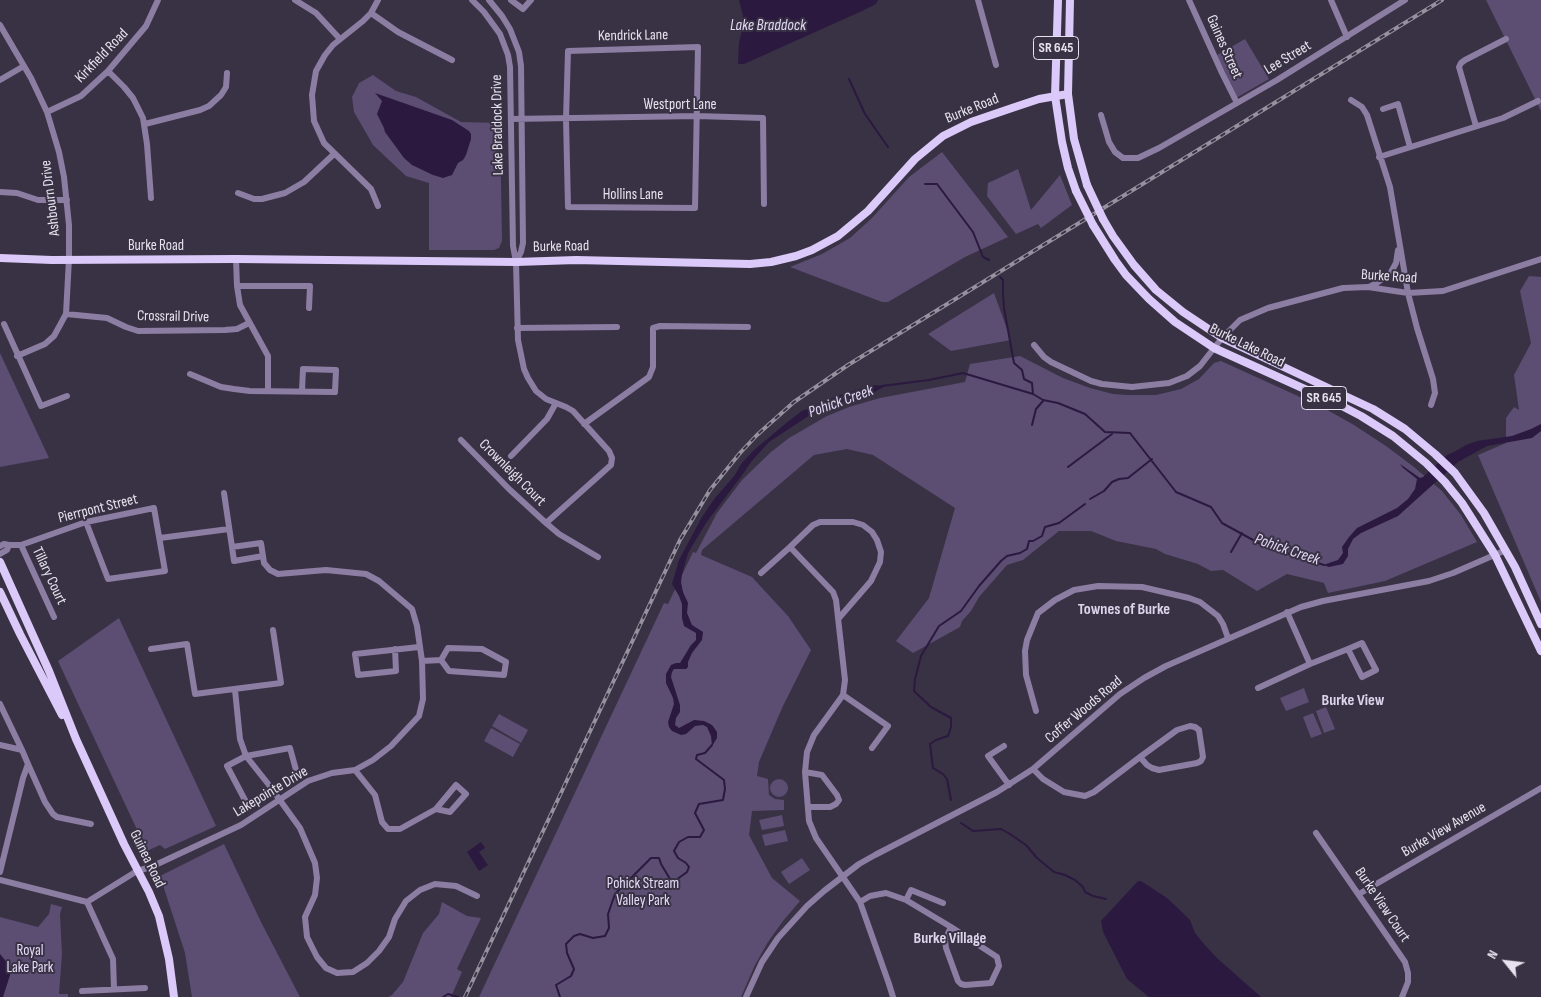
<!DOCTYPE html>
<html>
<head>
<meta charset="utf-8">
<style>
	body { margin:0 }
	#map { position:relative; width:1541px; height:997px; overflow:hidden; background:#393244; font-family:"Sofia Sans Condensed",sans-serif }
	canvas { display:block }
	.north { position:absolute; left:1481px; top:937px; width:50px; height:50px; -webkit-text-stroke:4px #393244; paint-order:stroke; rotate:299deg; font-size:14px; font-weight:700; line-height:20px; text-align:center; color:#e7e3ee }
	.north::after { content:''; display:block; margin:auto; width:18px; height:22px; background:#e7e3ee; clip-path:polygon(50% 0,100% 100%,50% 72%,0 100%) }
</style>
</head>
<body>
<div id="map">
<canvas width="1541" height="997"></canvas>
<div class="north">N</div>
</div>
<script>
const c = document.querySelector('canvas').getContext('2d');
c.lineJoin = 'round';
function fill(path, color) {
  c.fillStyle = color;
  c.fill(path, 'evenodd');
}
function shape(rows) {
  const path = new Path2D();
  for (const r of rows) {
    if (r.length === 3) {
      path.moveTo(r[0] + r[2], r[1]);
      path.arc(r[0], r[1], r[2], 0, 2 * Math.PI);
      continue;
    }
    path.moveTo(r[0], r[1]);
    for (let i = 2; i < r.length; i += 2) path.lineTo(r[i], r[i + 1]);
  }
  return path;
}
function strokePath(path, color, width, dash) {
  c.strokeStyle = color;
  c.lineWidth = width;
  c.lineCap = dash ? 'butt' : 'round';
  c.setLineDash(dash || []);
  c.stroke(path);
}
function drawText(font, color, halo, rows, align = 'center') {
  c.font = font + ' "Sofia Sans Condensed",sans-serif';
  c.lineWidth = 4;
  c.setLineDash([]);
  c.textBaseline = 'middle';
  c.strokeStyle = halo;
  c.fillStyle = color;
  for (const [text, x, y, turn = 0] of rows) {
    c.save();
    c.translate(x, y);
    c.rotate((+turn || 0) * Math.PI / 180);
    c.textAlign = isNaN(turn) ? turn : align;
    if (halo) c.strokeText(text, 0, 0);
    c.fillText(text, 0, 0);
    c.restore();
  }
}
fill(shape([
	[1486,0,1541,0,1541,111],
	[1245,39,1269,79,1236,98,1217,55],
	[373,75,396,91,416,97,461,122,500,123,502,241,499,248,494,250,429,250,429,183,406,176,373,145,354,112,352,97,359,83],
	[942,152,1008,237,965,257,888,302,882,302,790,267,822,254,850,238,872,218,909,177],
	[1018,169,1031,210,1060,175,1072,205,1041,228,1038,224,1016,234,987,196,988,183],
	[1529,276,1541,277,1541,602,1478,455,1506,443,1506,418,1514,407,1519,410,1514,375,1531,343,1520,291],
	[994,293,1011,340,951,351,928,334],
	[0,353,49,458,0,467],
	[1020,356,1063,378,1090,388,1113,394,1127,395,1156,395,1181,389,1199,379,1214,363,1221,361,1322,407,1354,425,1386,446,1414,467,1442,491,1461,515,1477,542,1385,581,1328,593,1324,583,1287,574,1257,591,1223,570,1211,571,1198,564,1165,554,1156,549,1116,541,1091,531,1059,531,1023,560,1007,565,979,597,971,611,962,621,960,627,913,653,896,641,929,598,955,508,873,455,847,449,814,455,702,550,701,555,752,577,788,616,811,650,782,708,759,762,757,776,768,779,769,795,775,799,784,800,784,810,752,811,749,835,772,878,800,901,783,921,768,942,755,965,741,997,479,997,664,603,668,604,693,552,696,553,717,513,742,480,771,452,789,438,827,416,849,407,880,398,965,382,970,364],
	[119,618,216,826,165,849,160,845,147,851,58,661],
	[1304,688,1309,702,1286,711,1280,698],
	[1326,707,1335,729,1324,733,1316,711],
	[1313,713,1322,734,1311,738,1303,717],
	[499,714,528,730,521,743,492,726],
	[491,728,520,744,513,757,484,741],
	[779,788,9],
	[782,815,784,826,762,830,759,820],
	[785,830,788,841,765,846,762,835],
	[224,844,261,922,300,997,192,997,185,953,160,876],
	[802,858,810,870,789,884,781,872],
	[442,902,467,916,481,918,457,969,462,972,451,997,388,997,392,995,403,982,423,933,439,914],
	[51,904,62,907,60,914,62,954,59,994,68,994,68,997,0,997,0,917,38,927,49,914]
]), '#5c4d73');
fill(shape([
	[739,0,878,0,876,4,862,11,744,64,738,64,739,43,742,30,743,16],
	[375,93,452,120,469,131,471,134,471,139,466,155,463,160,458,163,452,175,443,178,433,175,412,165,404,158,385,132,384,128,377,114,382,101],
	[874,385,885,386,873,393,857,397,827,407,807,417,769,442,751,462,740,478,706,523,688,553,682,574,681,582,683,592,688,603,687,613,692,625,703,632,702,640,692,653,688,662,688,667,686,669,674,669,672,672,671,677,680,705,680,712,676,718,675,725,679,728,694,720,704,721,712,725,717,732,717,738,712,746,711,736,707,727,703,725,695,726,686,734,681,735,672,731,669,727,668,722,674,704,673,698,666,683,666,674,671,665,676,663,680,663,691,645,696,640,696,633,684,626,682,618,682,604,679,596,672,584,679,560,702,517,715,498,735,475,741,464,754,450,790,420,802,411,837,396],
	[1541,424,1541,431,1532,438,1487,446,1458,462,1398,516,1361,533,1353,539,1348,549,1348,556,1343,564,1329,567,1323,565,1338,560,1343,553,1342,547,1349,537,1357,528,1397,508,1408,499,1415,489,1417,479,1403,468,1400,464,1420,478,1423,477,1447,455,1454,452,1466,445,1477,441,1512,436,1531,429],
	[481,842,485,848,479,852,488,865,479,871,467,852],
	[1138,881,1141,881,1167,898,1183,913,1190,920,1195,933,1204,944,1218,959,1261,997,1149,997,1127,979,1103,932,1101,921],
	[0,954,10,966,11,972,3,997,0,997]
]), '#2b1940');
strokePath(shape([
	[849,79,865,114,888,147],
	[925,184,937,184,973,232,983,257,989,260],
	[1000,277,1003,280,1003,294,1004,308,1014,363,1022,370,1024,379,1032,383,1033,394],
	[882,386,929,380,963,373,1033,394,1043,400,1058,403,1085,414,1105,432,1130,433,1176,492,1211,507,1222,523,1264,546,1324,565],
	[1032,425,1036,409,1043,401],
	[1068,467,1112,434],
	[1090,499,1104,491,1112,482,1119,479,1128,478,1152,459],
	[1231,552,1242,533],
	[951,800,947,779,943,774,933,768,930,744,936,740,948,736,951,727,951,718,931,707,914,691,915,679,921,656,939,626,961,611,979,586,1001,561,1007,556,1020,553,1027,549,1029,541,1033,541,1042,536,1045,527,1059,523,1085,504],
	[961,823,973,831,1001,829,1010,834,1026,845,1037,858,1054,872,1065,875,1075,880,1083,887,1085,892,1093,896,1106,899],
	[443,997,448,994,458,997],
	[560,997,556,985,571,976,574,969,567,953,566,944,574,936,580,934,593,938,605,936,609,928,608,914,615,894,651,858,659,858,661,864,670,879,676,880,687,872,689,867,686,863,678,858,674,851,679,842,688,837,700,837,704,830,695,813,699,804,723,800,725,789,724,780,696,759,697,755,705,753,712,745]
]), '#2b1940', 2);
strokePath(shape([
	[295,0,316,13,340,39],
	[472,0,484,12,500,34,508,55,510,67,513,246,516,262,518,340,524,369,528,378,536,391,546,399,566,407,573,411,609,451,612,458,611,465,546,523],
	[489,0,502,16,510,29,519,52,521,66,523,243,521,252,516,262],
	[511,0,523,9,531,0],
	[978,0,996,65],
	[1189,0,1222,73,1237,103],
	[1331,0,1347,37],
	[371,13,398,32,452,60],
	[0,25,31,78,47,112,59,152,64,177,69,225,69,259,66,314,54,336,45,344,17,356],
	[698,47,695,208,568,207,566,119,568,51,698,47],
	[108,71,124,87,133,98,143,118,147,144,151,198],
	[0,80,24,66],
	[1351,100,1362,107,1367,115,1390,187,1408,293,1417,328,1433,379,1435,393,1431,405],
	[1383,109,1398,104,1410,147],
	[47,112,81,96,108,71,146,26,158,0],
	[1101,115,1109,142,1115,152,1123,158,1138,158,1159,148,1277,80,1405,0],
	[511,119,697,116,763,118,764,204],
	[145,124,200,110,209,106,221,95,226,87,227,73],
	[1476,126,1459,67,1461,63,1465,60,1506,39],
	[1379,157,1503,118,1538,101],
	[0,192,17,193,38,200,67,200],
	[238,193,254,199,262,199,285,193,304,182,334,154],
	[378,206,371,189,324,143,314,121,312,95,316,71,325,55,333,45,363,21,371,13,378,0],
	[236,259,237,286,240,305,268,356,268,391],
	[237,286,310,286,309,308],
	[1369,287,1375,284,1390,274,1396,263,1398,250],
	[66,314,107,318,126,327,138,331,225,330,237,329,249,323],
	[4,324,41,406,67,396],
	[517,328,617,327],
	[1034,345,1044,357,1051,362,1091,381,1102,384,1132,387,1169,383,1187,376,1200,366,1222,338,1240,320,1268,308,1343,288,1368,287,1408,293,1443,291,1541,259],
	[190,374,221,387,234,389,250,391,335,392,336,370,303,369,302,391],
	[584,424,649,377,653,367,653,328,660,326,748,327],
	[461,440,509,489,546,523,559,534,598,557],
	[511,456,547,419,556,403],
	[160,538,229,529],
	[21,545,54,617],
	[0,546,4,544,9,545,21,545,86,522,154,508,165,571,108,579,86,522],
	[232,547,234,561,263,556],
	[0,554,7,550,9,545],
	[761,573,790,547],
	[1287,612,1310,664],
	[839,618,871,581,880,562,881,552,877,540,872,532,863,525,853,522,820,522,813,525,790,547,833,592,836,600,845,680,843,695,814,735,807,752,805,772,809,821,816,838,860,902,889,984,893,997],
	[151,649,187,644,195,694,281,683,273,630],
	[395,649,396,671,358,675,355,654,419,647],
	[422,661,441,660,449,671,504,675,506,662,482,649,448,648,441,660],
	[1258,688,1310,664,1348,649,1362,643,1376,670,1362,677,1348,649],
	[235,690,240,739,246,756,269,785,300,828,315,863,317,878,315,895,305,917,307,937,317,957,326,968,337,973,353,972,367,963,379,951,389,937,395,919,406,901,420,890,435,884,456,886,477,896],
	[843,695,888,726,872,748],
	[0,704,22,750],
	[1036,711,1026,675,1025,651,1027,640,1038,613,1055,600,1074,590,1098,586,1142,587,1189,598,1200,602,1218,616,1223,624,1228,638],
	[0,745,22,750,28,764,23,778,0,872],
	[1004,746,988,756,1009,785],
	[28,764,45,802,53,814,57,817,91,824],
	[1033,769,1043,779,1064,792,1085,796,1094,792,1140,757,1177,730,1190,726,1195,727,1199,730,1203,757,1201,761,1197,763,1159,770,1152,768,1147,765,1140,757],
	[355,770,375,795,382,822,388,829,400,829,436,809,456,785,466,794,450,812,436,809],
	[805,772,822,775,837,795,839,800,836,804,830,807,808,807],
	[246,802,227,766,246,756,290,748,296,770],
	[1316,833,1405,962,1408,973,1408,982,1402,997],
	[0,880,87,902,137,871,151,867,241,825,308,781,332,773,355,770,373,760,391,746,419,716,423,699,422,661,417,626,412,609,379,581,366,574,326,570,278,574,270,570,264,563,261,543,232,547,224,493],
	[1359,894,1541,788],
	[906,900,911,890,943,903],
	[87,902,113,959,114,989],
	[860,902,870,896,886,893,906,900,951,927,997,957,999,966,991,983,965,985,961,984,958,981,946,948,945,940,951,927],
	[82,991,145,988],
	[746,997,762,962,778,938,807,906,824,891,859,864,875,855,997,792,1033,769,1120,694,1144,678,1166,666,1301,607,1323,601,1429,581,1453,573,1506,550]
]), '#8c7da3', 6);
strokePath(shape([
	[1058,0,1055,96,1062,142,1068,168,1076,191],
	[1070,0,1068,94,1074,139,1087,185],
	[1103,219,1113,236,1134,265,1156,290,1183,312,1222,338,1373,409,1405,429,1435,454,1455,473,1484,513,1515,567,1541,624],
	[1093,225,1115,260,1126,275,1149,299,1175,322,1214,348,1340,405,1361,416,1393,436,1426,463,1445,482,1462,503,1495,555,1541,651],
	[0,258,52,260,236,259,516,262,576,260,750,264,771,262,796,256,812,250,838,236,868,211,915,159,943,136,971,122,1012,108,1039,99,1068,94],
	[0,562,49,671,76,739,124,844,149,892,159,916,169,959,174,997],
	[0,592,20,634,62,715]
]), '#dbc9f9', 8);
const rail = shape([
	[465,997,680,540,710,490,740,453,757,435,794,402,848,365,1442,0]
]);
strokePath(rail, '#96919f', 4);
strokePath(rail, '#393244', 2, [5.5]);
strokePath(shape([
	[1087,185,1103,219],
	[1076,191,1093,225]
]), '#dbc9f9', 8);
for (const [x, y, w] of [
	[1056,48,45],
	[1324,398,45]
]) {
  const box = new Path2D();
  box.roundRect(x - w / 2, y - 11.5, w, 23, 4);
  c.fillStyle = '#393244';
  c.fill(box);
  strokePath(box, '#e7e3ee', 1);
}
drawText('bold 14px', '#e7e3ee', null, [
	["SR 645",1056,48],
	["SR 645",1324,398]
]);
drawText('15px', '#e7e3ee', '#393244', [
	["Kendrick Lane",633,36,-1],
	["Gaines Street",1224,47,66],
	["Kirkfield Road",102,56,-46],
	["Lee Street",1288,58,-31],
	["Westport Lane",680,105],
	["Burke Road",972,109,-22],
	["Lake Braddock Drive",498,125,-91],
	["Hollins Lane",633,195],
	["Ashbourn Drive",51,198,-97],
	["Burke Road",156,246],
	["Burke Road",561,247,-1],
	["Burke Road",1389,277,4],
	["Crossrail Drive",173,317,1],
	["Burke Lake Road",1247,346,26],
	["Crownleigh Court",512,473,45],
	["Pierrpont Street",98,509,-14],
	["Tillary Court",49,576,65],
	["Coffer Woods Road",1084,710,-40],
	["Lakepointe Drive",271,792,-31],
	["Burke View Avenue",1444,830,-30],
	["Guinea Road",147,859,64],
	["Burke View Court",1382,905,56]
]);
drawText('15px', '#e6dbf8', '#393244', [
	["Pohick Stream",643,884],
	["Valley Park",643,901],
	["Royal",30,951],
	["Lake Park",30,968]
]);
drawText('italic 16px', '#e3d8f5', '#393244', [
	["Lake Braddock",768,26],
	["Pohick Creek",841,402,-20],
	["Pohick Creek",1287,550,19]
]);
drawText('bold 16px', '#ddd4eb', '#393244', [
	["Townes of Burke",1124,610],
	["Burke View",1353,701],
	["Burke Village",950,939]
]);
</script>
</body>
</html>
